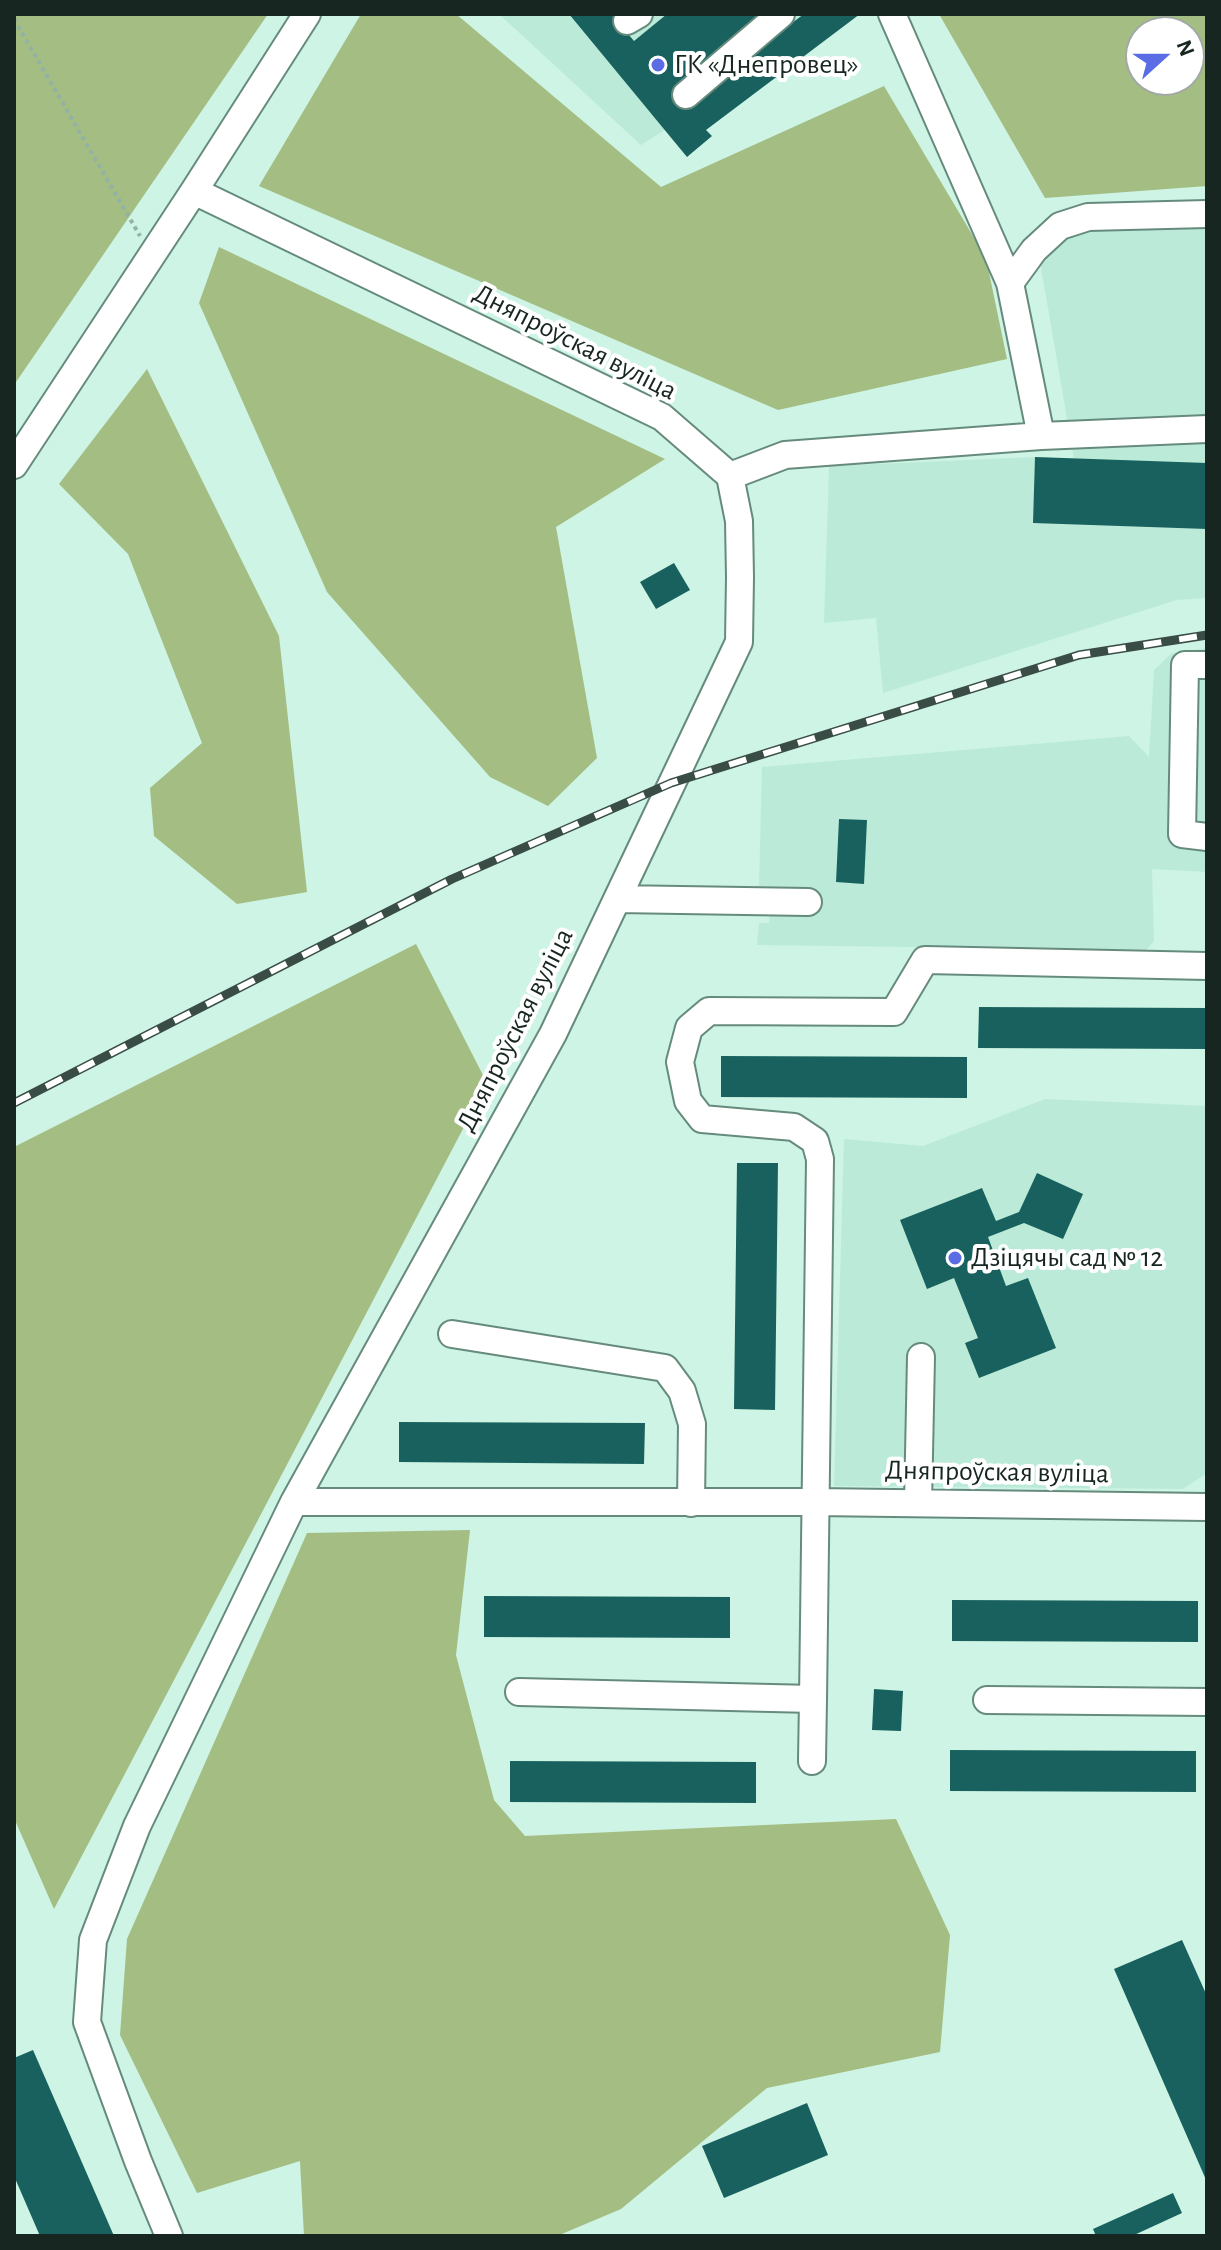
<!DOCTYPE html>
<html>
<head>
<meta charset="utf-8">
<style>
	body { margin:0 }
	#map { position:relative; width:1221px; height:2250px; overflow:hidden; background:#cdf4e4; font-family:"Alegreya Sans",sans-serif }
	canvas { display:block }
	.frame { position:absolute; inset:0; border:16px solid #172620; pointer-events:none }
	.north { position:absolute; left:1125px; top:16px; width:80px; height:80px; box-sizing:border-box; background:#fff; border:2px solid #a2a8a6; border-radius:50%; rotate:69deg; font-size:22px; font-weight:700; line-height:32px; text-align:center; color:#172620 }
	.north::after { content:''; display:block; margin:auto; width:28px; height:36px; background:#5a6de4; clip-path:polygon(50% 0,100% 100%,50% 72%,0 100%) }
</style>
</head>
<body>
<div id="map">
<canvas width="1221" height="2250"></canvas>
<div class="frame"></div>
<div class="north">N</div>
</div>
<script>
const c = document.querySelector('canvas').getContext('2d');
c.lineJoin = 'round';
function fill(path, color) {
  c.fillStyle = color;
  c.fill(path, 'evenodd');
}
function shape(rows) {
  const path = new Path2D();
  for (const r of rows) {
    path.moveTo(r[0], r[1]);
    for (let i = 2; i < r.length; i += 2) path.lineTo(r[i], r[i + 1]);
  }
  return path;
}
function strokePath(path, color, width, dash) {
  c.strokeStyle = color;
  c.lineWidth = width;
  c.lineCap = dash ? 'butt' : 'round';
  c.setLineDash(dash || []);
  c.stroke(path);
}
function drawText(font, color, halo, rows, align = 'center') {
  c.font = font + ' "Alegreya Sans",sans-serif';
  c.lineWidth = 8;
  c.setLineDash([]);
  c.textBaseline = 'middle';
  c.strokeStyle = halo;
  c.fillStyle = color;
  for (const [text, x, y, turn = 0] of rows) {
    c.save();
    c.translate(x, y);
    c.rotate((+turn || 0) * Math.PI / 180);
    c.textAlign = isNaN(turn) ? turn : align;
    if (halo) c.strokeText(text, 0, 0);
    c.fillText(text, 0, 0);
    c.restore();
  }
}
fill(shape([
	[499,14,850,14,641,145],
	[1207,225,1207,598,1177,600,883,693,876,618,824,623,829,466,1035,457,1074,459,1040,262,1071,232],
	[1207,648,1207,872,1152,869,1154,941,1146,950,757,945,759,923,769,923,771,891,759,886,762,767,1129,736,1149,757,1154,670,1172,653],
	[1045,1099,1207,1106,1207,1473,1183,1489,834,1486,844,1139,923,1146]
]), '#bbebd8');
fill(shape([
	[14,14,268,14,14,385],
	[361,14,456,14,661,187,884,86,986,258,1007,359,778,410,259,186],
	[939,14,1207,14,1207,186,1045,198],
	[1141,32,1189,32,1189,80,1141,80],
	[219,247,665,459,556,527,597,758,548,806,490,777,327,592,199,303],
	[147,369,279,636,307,892,237,904,154,836,150,788,202,743,128,554,59,484],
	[416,944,487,1083,54,1909,14,1818,14,1147],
	[470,1530,456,1655,494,1800,525,1836,896,1819,950,1935,940,2052,767,2088,621,2209,557,2236,304,2236,300,2161,197,2193,120,2035,127,1939,307,1533]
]), '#a3bd82');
fill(shape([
	[569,14,611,14,634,41,667,14,767,14,674,90,685,103,804,14,860,14,706,130,712,136,687,157],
	[1035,457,1207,463,1207,529,1033,523],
	[674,563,690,590,656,609,640,582],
	[839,819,867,820,864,884,836,882],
	[979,1007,1207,1008,1207,1049,978,1048],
	[721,1056,967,1057,967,1098,721,1097],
	[737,1163,778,1163,775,1410,734,1409],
	[1037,1173,1083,1194,1063,1239,1024,1223,988,1237,1006,1286,1028,1278,1056,1348,979,1378,965,1343,978,1338,954,1278,927,1289,900,1220,982,1188,996,1221,1019,1212],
	[399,1422,645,1423,644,1464,399,1462],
	[484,1596,730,1597,730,1638,484,1637],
	[952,1600,1198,1601,1198,1642,952,1641],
	[874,1689,903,1691,901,1731,872,1730],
	[950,1750,1196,1751,1196,1792,950,1791],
	[510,1761,756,1762,756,1803,510,1802],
	[1182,1940,1207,1996,1207,2182,1114,1969],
	[33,2050,114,2236,40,2236,14,2176,14,2058],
	[807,2103,828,2155,724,2198,702,2146],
	[1173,2193,1182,2213,1132,2236,1096,2236,1093,2229]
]), '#19615e');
const minor = shape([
	[892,14,1010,283],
	[627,21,639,14],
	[686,95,781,14],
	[1041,436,1010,283,1034,250,1060,226,1088,217,1207,214],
	[14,465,194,191,307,14],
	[730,476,785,455,1041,436,1207,429],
	[1207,665,1185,665,1182,834,1207,837],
	[617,899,808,902],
	[452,1334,665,1368,682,1391,692,1424,691,1503],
	[294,1502,815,1502,1207,1507],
	[918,1503,921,1357],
	[519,1692,813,1699,820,1159,815,1141,794,1127,702,1119,688,1101,680,1062,689,1028,709,1011,894,1012,925,960,1207,966],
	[987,1700,1207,1702],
	[812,1761,813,1699],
	[169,2236,138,2161,87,2022,93,1940,137,1826,294,1502,553,1034,739,642,740,577,739,521,730,476,662,417,194,191]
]);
strokePath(minor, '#668b7d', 30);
strokePath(shape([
	[14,19,140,236]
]), '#92b2a5', 4, [4, 4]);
strokePath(minor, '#fff', 26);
const rail = shape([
	[14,1103,452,879,671,783,1079,655,1207,635]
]);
strokePath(rail, '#394c45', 9);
strokePath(rail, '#fff', 6, [18]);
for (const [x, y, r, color] of [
	[658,65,8,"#5a6de4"],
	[955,1258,8,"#5a6de4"]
]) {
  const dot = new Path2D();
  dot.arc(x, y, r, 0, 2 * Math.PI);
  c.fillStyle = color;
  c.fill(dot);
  strokePath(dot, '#fff', 3);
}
drawText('28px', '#172620', '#fff', [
	["ГК «Днепровец»",674,65],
	["Дзіцячы сад № 12",971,1258]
], 'left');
drawText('28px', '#172620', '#fff', [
	["Дняпроўская вуліца",575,342,27],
	["Дняпроўская вуліца",515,1030,-63],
	["Дняпроўская вуліца",997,1472,1]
]);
</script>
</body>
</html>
